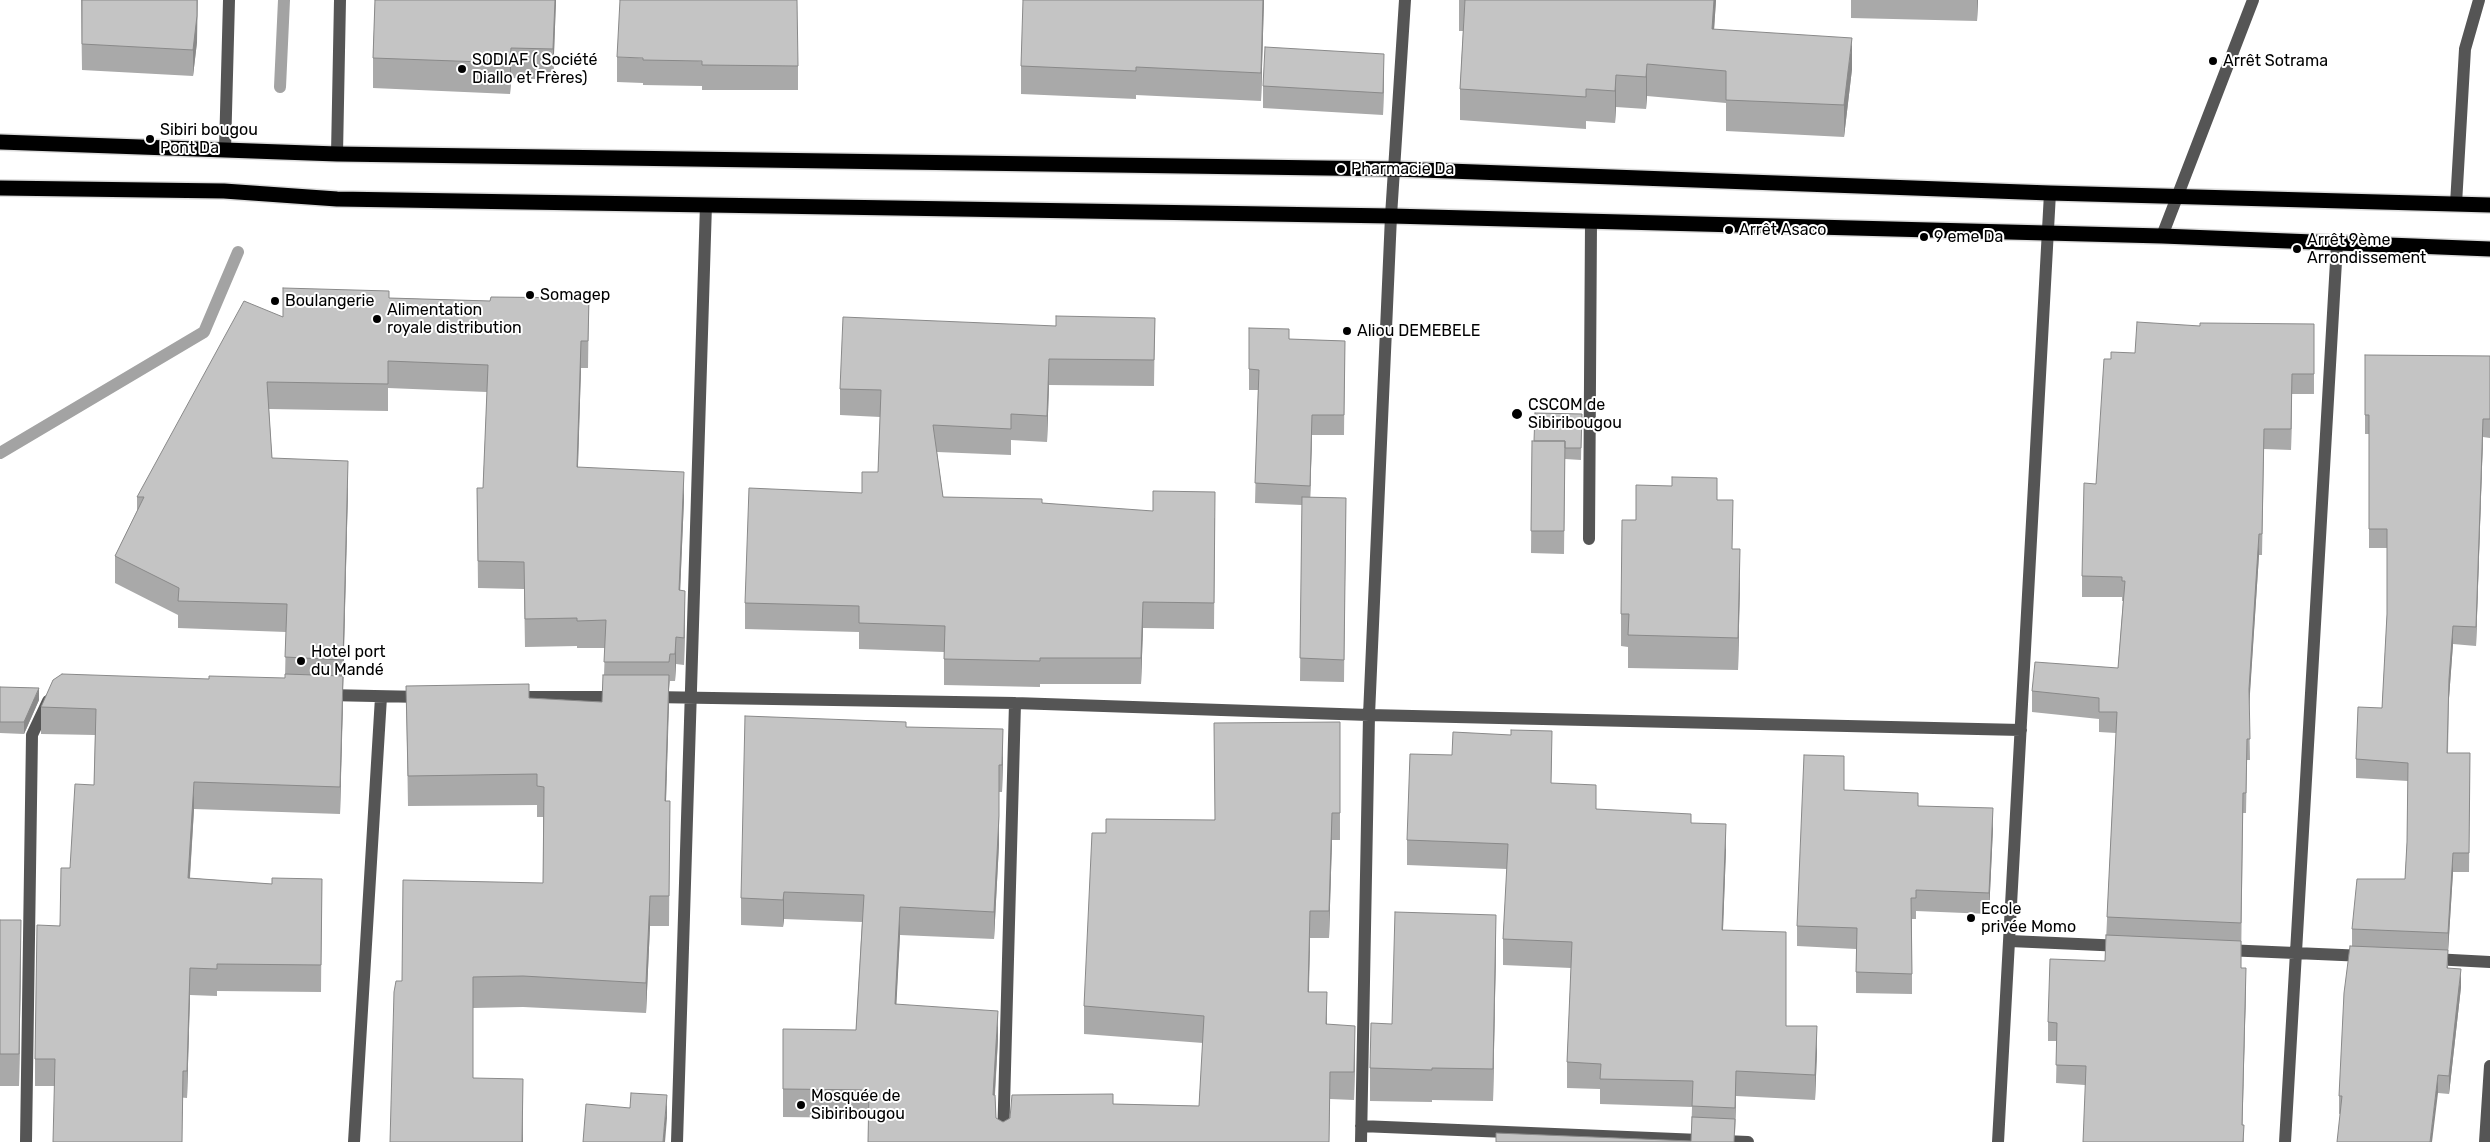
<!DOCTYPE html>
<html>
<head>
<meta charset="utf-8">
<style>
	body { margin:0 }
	canvas { display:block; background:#fff }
</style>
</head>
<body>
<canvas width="2490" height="1142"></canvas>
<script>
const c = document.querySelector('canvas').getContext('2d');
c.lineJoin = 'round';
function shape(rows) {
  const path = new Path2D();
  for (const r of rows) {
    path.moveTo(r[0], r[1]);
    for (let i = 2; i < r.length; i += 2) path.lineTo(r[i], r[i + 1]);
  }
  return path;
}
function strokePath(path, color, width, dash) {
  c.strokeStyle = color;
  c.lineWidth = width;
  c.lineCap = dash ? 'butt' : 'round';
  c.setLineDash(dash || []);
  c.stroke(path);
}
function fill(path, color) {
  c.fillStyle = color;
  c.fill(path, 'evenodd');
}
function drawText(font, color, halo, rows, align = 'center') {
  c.font = font + ' Rubik,sans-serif';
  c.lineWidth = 4;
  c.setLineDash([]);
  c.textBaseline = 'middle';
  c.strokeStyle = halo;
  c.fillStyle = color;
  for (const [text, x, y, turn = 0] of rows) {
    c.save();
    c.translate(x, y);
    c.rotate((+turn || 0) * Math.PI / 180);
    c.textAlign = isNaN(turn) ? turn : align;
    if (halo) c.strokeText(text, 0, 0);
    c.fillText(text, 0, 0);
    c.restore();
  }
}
strokePath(shape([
	[280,87,284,0],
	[0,453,204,332,238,252]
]), '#a3a3a3', 12);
const highway = shape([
	[0,142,337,154,1394,169,2050,193,2490,205],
	[0,188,224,191,337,199,1391,216,2162,236,2490,249]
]);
strokePath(highway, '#dbdbdb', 18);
strokePath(shape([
	[225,150,229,0],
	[337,154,340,0],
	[2456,204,2465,49,2479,0],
	[2162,236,2253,0],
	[1589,539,1591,222],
	[327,695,422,697],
	[512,697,619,697],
	[652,697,1015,703,1369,715,2021,730],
	[2010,941,2123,946],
	[2225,950,2365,956],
	[2433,959,2490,962],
	[1361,1126,1748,1142],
	[26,1142,32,735,48,701],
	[354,1142,381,697],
	[677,1142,706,204],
	[1003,1142,1015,703],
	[1361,1142,1369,715,1391,216,1405,0],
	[1998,1142,2050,193],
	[2285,1142,2337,244],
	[2485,1142,2490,1066]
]), '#555', 12);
strokePath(highway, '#000', 15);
fill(shape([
	[81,0,198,0,197,42,193,76,82,70],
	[375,0,556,0,553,80,511,78,510,94,373,88,373,58],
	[1264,0,1261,101,1136,95,1136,99,1021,94,1021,66],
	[1459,0,1716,0,1714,29,1852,69,1844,137,1726,131,1726,103,1647,96,1646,109,1616,107,1615,123,1586,121,1586,129,1460,120,1460,89,1463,31,1459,31],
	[1851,0,1978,0,1977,21,1851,18],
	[617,57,798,66,798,90,702,90,702,86,643,85,643,83,617,82],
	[1384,76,1383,115,1263,108,1263,86],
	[389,298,490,301,589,298,588,368,581,368,578,467,684,499,680,591,685,618,684,665,676,664,675,681,670,681,669,689,666,801,670,801,669,926,650,926,646,1013,523,1007,473,1008,473,1078,523,1109,390,1142,402,981,543,883,543,817,537,817,537,805,408,806,406,686,529,698,602,702,604,675,605,648,577,648,577,646,525,647,524,589,478,588,477,488,483,488,487,392,388,388,388,411,269,409,272,458,348,488,340,814,194,809,190,878,272,884,322,879,321,992,217,991,217,996,190,995,187,1098,55,1086,35,1086,35,1059,70,868,94,785,95,735,41,734,41,707,209,679,285,678,286,632,178,628,178,615,115,583,115,556,137,511,137,497,283,317],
	[1155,318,1154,386,1049,385,1047,442,1011,440,1011,455,937,452,943,497,1042,503,1215,518,1214,629,1143,628,1141,684,1040,684,1040,687,944,685,944,652,859,649,859,632,745,629,745,603,862,493,878,472,880,417,840,415,840,389],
	[2314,324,2314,394,2292,394,2291,450,2264,449,2262,555,2259,555,2249,704,2250,760,2247,760,2246,813,2243,813,2241,968,2246,986,2242,1125,2244,1142,2085,1085,2056,1083,2057,1041,2048,1041,2048,1022,2105,961,2116,733,2099,732,2099,719,2032,712,2032,691,2118,668,2123,601,2122,601,2122,597,2082,597,2082,576,2096,484,2111,359,2135,353,2200,326],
	[1249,328,1289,339,1345,341,1344,435,1312,435,1310,497,1346,498,1344,682,1300,681,1302,505,1255,503,1258,390,1249,390],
	[2365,355,2490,356,2490,438,2483,437,2476,646,2453,644,2449,698,2448,753,2470,753,2469,872,2453,872,2448,952,2448,968,2461,987,2449,1094,2438,1093,2339,1114,2339,1096,2352,946,2352,929,2405,879,2407,842,2408,781,2356,778,2356,759,2382,708,2387,615,2387,548,2369,548,2369,434,2365,434],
	[1582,414,1581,460,1565,459,1564,554,1531,553,1532,441,1534,441],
	[1717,500,1732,549,1740,581,1738,670,1628,668,1628,647,1621,646,1621,614,1636,520],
	[0,687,39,700,24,734,0,733],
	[1340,722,1340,840,1332,840,1329,938,1310,938,1309,992,1327,1025,1355,1054,1354,1100,1330,1099,1329,1142,868,1142,869,1118,783,1117,783,1029,856,1030,862,922,784,919,783,927,741,925,741,898,906,727,1003,757,1002,792,999,792,999,844,994,939,900,935,896,1004,998,1039,995,1095,996,1118,1003,1122,1113,1104,1199,1106,1203,1043,1084,1034,1084,1006,1106,833,1214,820],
	[1552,756,1551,783,1596,809,1691,823,1726,849,1723,930,1786,1026,1817,1052,1815,1100,1736,1096,1735,1133,1691,1141,1692,1107,1600,1104,1600,1089,1567,1088,1567,1062,1571,968,1503,965,1503,939,1507,869,1407,865,1407,840],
	[1844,790,1918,806,1993,828,1989,914,1916,911,1916,919,1912,919,1912,994,1856,993,1856,949,1797,946,1797,926],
	[0,920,21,952,19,1086,0,1086],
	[1496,947,1493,1101,1432,1100,1432,1102,1370,1101,1370,1068,1392,1024]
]), '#a9a9a9');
fill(shape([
	[197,0,197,42,193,76,193,50],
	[555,0,556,0,553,80,553,49],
	[1263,0,1264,0,1261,101,1261,73],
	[1714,0,1716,0,1712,61,1712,29],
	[1977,0,1978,0,1977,21],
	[1852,38,1852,69,1844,137,1844,105],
	[511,48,511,78,510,94,510,63],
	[1384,54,1384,76,1383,115,1383,93],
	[1647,64,1647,96,1646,109,1646,77],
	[1616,75,1616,107,1615,123,1615,91],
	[581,341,581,368,577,494,577,467],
	[1049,359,1049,385,1047,442,1047,416],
	[2292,374,2292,394,2291,450,2291,429],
	[1312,415,1312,435,1310,506,1310,486],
	[2483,419,2483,437,2476,646,2476,627],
	[348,461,348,488,343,687,343,660],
	[684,472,684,499,679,618,679,590],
	[2259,534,2259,555,2249,709,2249,689],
	[1740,549,1740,581,1738,670,1738,638],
	[685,591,685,618,684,665,684,638],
	[1143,602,1143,628,1141,684,1141,658],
	[2453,626,2453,644,2449,698,2449,679],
	[676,637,676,664,675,681,675,654],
	[669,675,669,705,665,832,665,801],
	[343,676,343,703,340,814,340,787],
	[39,688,39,700,24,734,24,722],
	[1003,729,1003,757,1002,792,1002,765],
	[999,765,999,844,994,939,994,912],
	[194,782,194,809,188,905,188,878],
	[1993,808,1993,828,1989,914,1989,893],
	[1332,813,1332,840,1329,938,1329,911],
	[1726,824,1726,849,1722,955,1722,930],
	[2453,853,2453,872,2448,952,2448,933],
	[784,892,784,919,783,927,783,900],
	[650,896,650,926,646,1013,646,983],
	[900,907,900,935,895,1032,895,1004],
	[1310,911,1310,938,1308,1020,1308,992],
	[1496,915,1496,947,1493,1101,1493,1069],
	[21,920,21,952,19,1086,19,1054],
	[190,968,190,995,187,1098,187,1071],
	[2246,968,2246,986,2242,1142,2242,1125],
	[2461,969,2461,987,2449,1094,2449,1076],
	[1327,992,1327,1020,1326,1052,1326,1024],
	[998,1011,998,1039,993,1122,993,1095],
	[1355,1026,1355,1054,1354,1100,1354,1072],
	[1817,1026,1817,1052,1815,1100,1815,1075],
	[1736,1071,1736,1096,1735,1133,1735,1108],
	[2438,1075,2438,1093,2432,1142,2430,1142],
	[523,1079,523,1142,522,1142],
	[667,1095,667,1118,665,1142,663,1142]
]), '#898989');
const building = shape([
	[82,0,197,0,197,16,193,50,82,44,82,0],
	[375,0,555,0,553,49,511,48,510,63,373,58,375,0],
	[620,0,797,0,798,66,702,65,702,61,643,60,643,58,617,57,620,0],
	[1023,0,1263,0,1261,73,1136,67,1136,71,1021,66,1023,0],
	[1465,0,1714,0,1712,29,1852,38,1844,105,1726,100,1726,71,1647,64,1646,77,1616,75,1615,91,1586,89,1586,97,1460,89,1465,0],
	[1265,47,1384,54,1383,93,1263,86,1265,47],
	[283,288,389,291,389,298,490,301,491,297,589,298,588,341,581,341,577,467,684,472,679,590,685,591,684,638,676,637,675,654,670,654,669,662,604,662,606,620,577,621,577,618,525,619,524,562,478,561,477,488,483,488,488,365,388,361,388,384,267,382,272,458,348,461,343,660,285,657,287,604,178,601,179,588,115,556,144,497,137,497,244,301,283,317,283,288],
	[1056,316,1155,318,1154,360,1049,359,1047,416,1011,414,1011,429,933,425,943,497,1042,499,1042,503,1153,511,1153,491,1215,492,1214,603,1143,602,1141,658,1040,658,1040,661,944,659,945,626,859,623,859,606,745,603,749,488,862,493,862,472,878,472,881,390,840,389,843,317,1056,326,1056,316],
	[2137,322,2200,326,2200,323,2314,324,2314,374,2292,374,2291,429,2264,429,2262,534,2259,534,2249,689,2250,739,2247,739,2246,793,2243,793,2241,923,2107,917,2117,712,2099,712,2099,698,2032,691,2035,662,2118,668,2125,581,2122,581,2122,577,2082,576,2084,483,2096,484,2104,359,2111,359,2111,352,2135,353,2137,322],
	[1249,328,1289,329,1289,339,1345,341,1344,415,1312,415,1310,486,1255,483,1259,370,1249,369,1249,328],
	[2365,355,2490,356,2490,419,2483,419,2476,627,2453,626,2449,679,2447,753,2470,753,2469,853,2453,853,2448,933,2352,929,2357,879,2405,879,2407,842,2408,763,2356,759,2358,707,2382,708,2387,614,2387,529,2369,529,2369,415,2365,415,2365,355],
	[1535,413,1582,414,1581,448,1565,448,1565,441,1534,441,1535,413],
	[1532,441,1565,441,1564,531,1531,531,1532,441],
	[1672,477,1717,478,1717,500,1733,500,1732,549,1740,549,1738,638,1628,635,1629,614,1621,614,1622,520,1636,520,1636,485,1672,486,1672,477],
	[1302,497,1346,498,1344,660,1300,658,1302,497],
	[62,674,209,679,209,676,285,678,285,674,343,676,340,787,194,782,188,878,272,884,272,878,322,879,321,965,217,964,217,969,190,968,187,1071,183,1071,182,1142,53,1142,55,1059,35,1059,37,925,60,926,61,868,70,868,75,784,94,785,96,709,41,707,53,680,62,674],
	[603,675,669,675,665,801,670,801,669,896,650,896,646,983,523,976,473,977,473,1078,523,1079,522,1142,390,1142,394,992,396,981,402,981,403,880,543,883,544,787,537,786,537,774,408,776,406,686,529,684,529,698,602,702,603,675],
	[0,687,39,688,24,722,0,722,0,687],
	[745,716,906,722,906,727,1003,729,1002,765,999,765,999,816,994,912,900,907,895,1004,998,1011,993,1095,995,1095,996,1118,1003,1122,1010,1118,1012,1095,1113,1094,1113,1104,1199,1106,1204,1016,1084,1006,1092,833,1106,833,1106,819,1215,820,1214,723,1340,722,1340,813,1332,813,1329,911,1310,911,1308,992,1327,992,1326,1024,1355,1026,1354,1072,1330,1072,1329,1142,868,1142,869,1090,783,1089,783,1029,856,1030,864,895,784,892,783,900,741,898,745,716],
	[1511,730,1552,731,1551,783,1596,785,1596,809,1691,814,1691,823,1726,824,1722,930,1786,932,1786,1026,1817,1026,1815,1075,1736,1071,1735,1108,1692,1106,1693,1081,1600,1079,1601,1064,1567,1062,1572,942,1503,939,1508,844,1407,840,1410,754,1452,755,1453,732,1511,735,1511,730],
	[1804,755,1844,756,1844,790,1918,793,1918,806,1993,808,1989,893,1916,890,1916,898,1911,898,1912,974,1856,972,1857,928,1797,926,1804,755],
	[1395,912,1496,915,1493,1069,1432,1068,1432,1070,1370,1068,1371,1023,1392,1024,1395,912],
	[0,920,21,920,19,1054,0,1054,0,920],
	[2106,935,2241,941,2241,968,2246,968,2242,1125,2244,1125,2243,1142,2083,1142,2086,1066,2056,1065,2057,1023,2048,1022,2050,959,2105,961,2106,935],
	[2350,946,2448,950,2447,968,2461,969,2449,1076,2438,1075,2430,1142,2337,1142,2342,1096,2339,1096,2344,993,2350,946],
	[631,1093,667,1095,663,1142,583,1142,586,1104,630,1108,631,1093],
	[1692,1117,1735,1119,1734,1142,1496,1142,1496,1133,1691,1141,1692,1117]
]);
fill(building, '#c4c4c4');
strokePath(building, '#898989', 1);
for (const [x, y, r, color] of [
	[2213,61,5,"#000"],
	[462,69,5,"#000"],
	[150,139,5,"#000"],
	[1341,169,5,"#000"],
	[1729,230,5,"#000"],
	[1924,237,5,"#000"],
	[2297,249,5,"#000"],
	[530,295,5,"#000"],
	[275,301,5,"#000"],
	[377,319,5,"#000"],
	[1347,331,5,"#000"],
	[1517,414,6,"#000"],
	[301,661,5,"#000"],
	[1971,918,5,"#000"],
	[801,1105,5,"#000"]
]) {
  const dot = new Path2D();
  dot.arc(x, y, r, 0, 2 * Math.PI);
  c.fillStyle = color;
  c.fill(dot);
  strokePath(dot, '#fff', 2);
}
drawText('16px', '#000', '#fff', [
	["SODIAF ( Société",472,60],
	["Diallo et Frères)",472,78],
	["Arrêt Sotrama",2223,61],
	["Sibiri bougou",160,130],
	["Pont Da",160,148],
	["Pharmacie Da",1351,169],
	["Arrêt Asaco",1739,230],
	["9 eme Da",1934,237],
	["Arrêt 9ème",2307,240],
	["Arrondissement",2307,258],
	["Somagep",540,295],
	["Boulangerie",285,301],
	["Alimentation",387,310],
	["royale distribution",387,328],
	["Aliou DEMEBELE",1357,331],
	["CSCOM de",1528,405],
	["Sibiribougou",1528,423],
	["Hotel port",311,652],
	["du Mandé",311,670],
	["Ecole",1981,909],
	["privée Momo",1981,927],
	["Mosquée de",811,1096],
	["Sibiribougou",811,1114]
], 'left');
</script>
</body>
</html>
